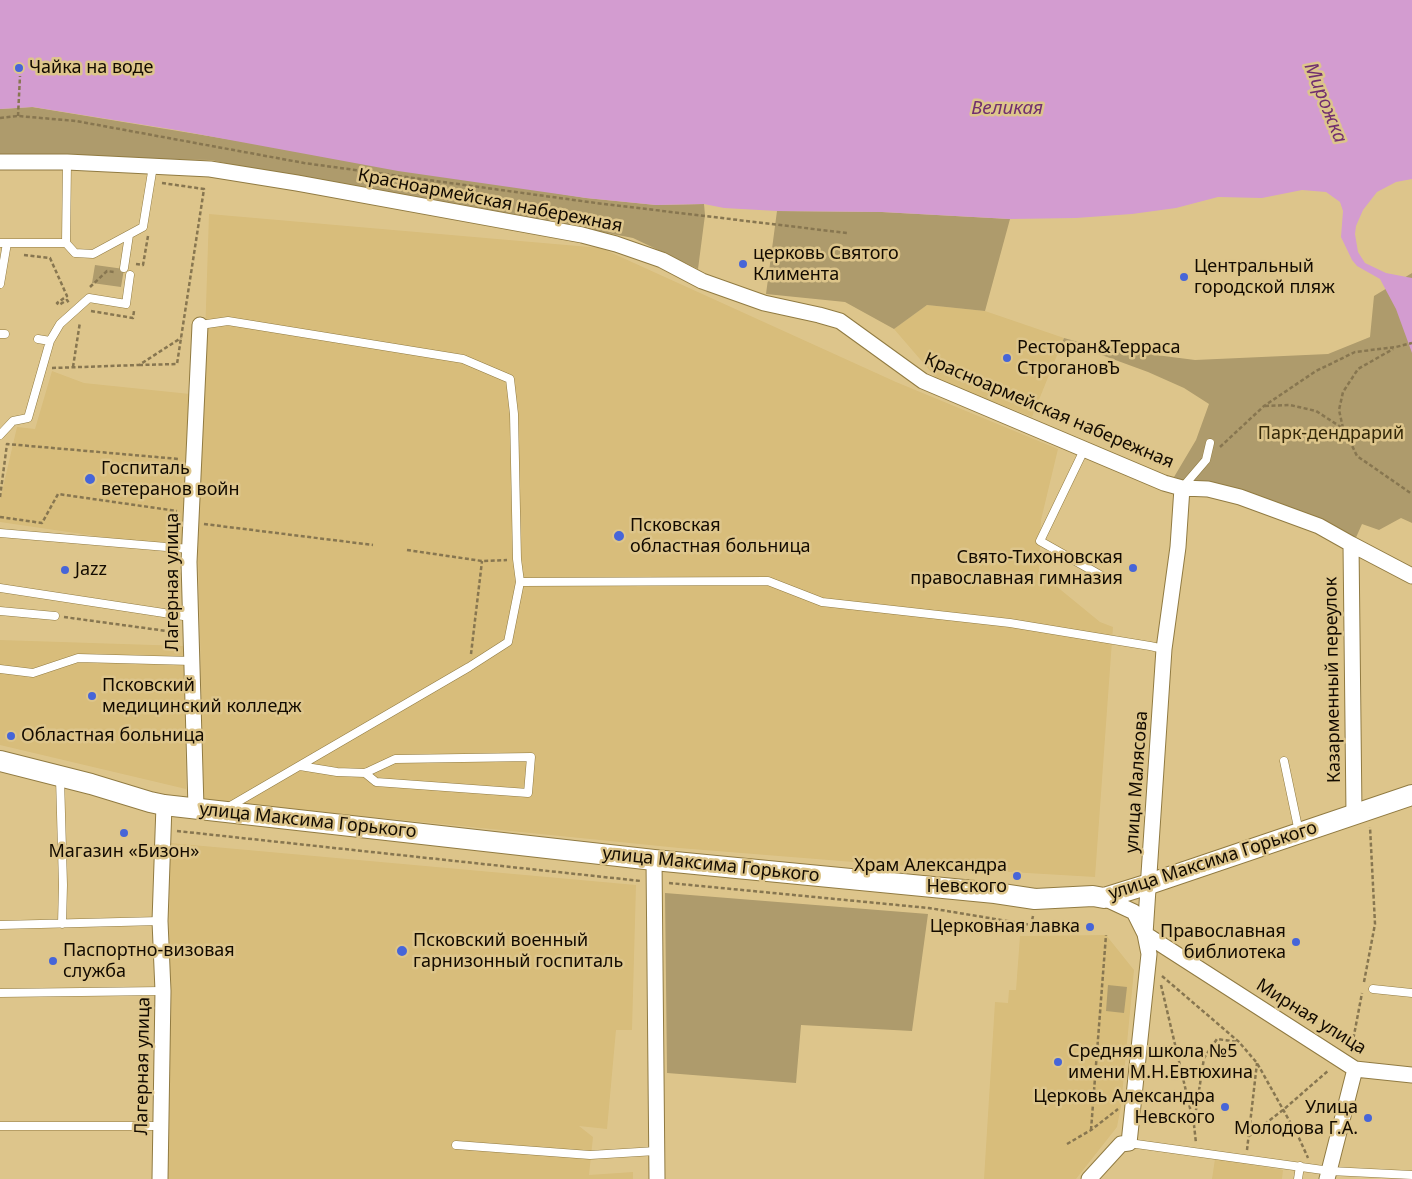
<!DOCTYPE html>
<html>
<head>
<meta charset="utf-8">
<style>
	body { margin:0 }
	canvas { display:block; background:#ddc58b }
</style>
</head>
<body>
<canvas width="1412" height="1179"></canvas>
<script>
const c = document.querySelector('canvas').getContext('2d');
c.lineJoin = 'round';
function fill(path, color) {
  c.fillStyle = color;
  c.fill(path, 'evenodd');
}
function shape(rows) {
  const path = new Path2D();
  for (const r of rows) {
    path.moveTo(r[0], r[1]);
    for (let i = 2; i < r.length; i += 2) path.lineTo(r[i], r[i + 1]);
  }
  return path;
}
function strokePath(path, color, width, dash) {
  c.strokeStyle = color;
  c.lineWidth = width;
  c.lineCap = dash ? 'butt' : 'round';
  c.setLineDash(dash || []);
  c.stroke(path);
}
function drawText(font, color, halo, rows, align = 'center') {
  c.font = font + ' "Noto Sans",sans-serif';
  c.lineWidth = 5;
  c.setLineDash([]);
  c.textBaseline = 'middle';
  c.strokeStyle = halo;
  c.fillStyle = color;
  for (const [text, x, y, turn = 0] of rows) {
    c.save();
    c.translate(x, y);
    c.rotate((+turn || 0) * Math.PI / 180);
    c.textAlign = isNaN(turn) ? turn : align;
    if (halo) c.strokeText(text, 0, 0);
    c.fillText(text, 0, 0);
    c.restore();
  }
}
fill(shape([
	[209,214,601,248,896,382,1058,449,1041,520,1039,572,1100,622,1113,627,1095,877,891,865,679,848,204,800,198,551],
	[927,305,985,311,1064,338,1032,417,938,380,894,329],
	[52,371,84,383,190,394,184,549,0,522,0,500,17,427,35,429],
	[0,640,184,646,186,789,0,745],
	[170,843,636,885,632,1030,616,1030,607,1129,579,1126,593,1137,589,1175,633,1172,633,1179,167,1179],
	[1106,935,1134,970,1121,1106,1117,1127,1076,1179,984,1179,995,1002,1008,1003,1009,990,1016,990,1020,936],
	[1215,1159,1283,1170,1282,1179,1212,1179]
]), '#d8bd7b');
fill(shape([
	[32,107,586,198,656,205,704,204,705,215,698,269,633,238,456,204,316,183,211,160,0,157,0,109],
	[777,211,882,212,1010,219,985,311,927,305,894,329,845,302,766,294],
	[95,265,124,269,121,287,92,283],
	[1412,273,1412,523,1401,518,1379,530,1362,524,1354,542,1174,477,1196,440,1209,404,1184,388,1148,372,1088,350,1059,351,1064,338,1082,343,1099,341,1125,351,1195,360,1328,354,1370,337,1374,296],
	[665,893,928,914,912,1031,801,1025,796,1083,667,1073],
	[1108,985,1127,987,1124,1013,1106,1011]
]), '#ae9b6c');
fill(shape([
	[0,0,1412,0,1412,179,1396,182,1377,192,1363,210,1356,226,1355,234,1358,252,1365,263,1386,273,1412,278,1412,353,1396,309,1380,279,1357,266,1352,260,1341,237,1343,211,1340,202,1326,192,1302,190,1262,198,1218,197,1176,208,1132,214,1076,218,1010,219,882,212,777,211,724,208,704,204,656,205,586,198,398,171,176,130,33,107,0,109]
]), '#d39cd0');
const lane = shape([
	[0,243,66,243,67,162],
	[66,243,75,253,93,254,143,227,153,166],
	[124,268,129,235],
	[0,284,7,243],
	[200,325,228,321,463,359,510,379,514,414,517,559,520,582,508,642,469,667,227,808],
	[0,334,5,334],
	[38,339,50,341],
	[0,435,13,421,28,418,50,341,60,324,89,298,126,304,130,275],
	[1084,450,1040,541,1109,580],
	[1182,488,1206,460,1210,443],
	[0,533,190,549],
	[520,582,768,581,822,602,1010,623,1150,646,1164,649],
	[0,588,190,617],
	[0,611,55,616],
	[0,669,33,673,78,658,192,661],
	[1284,761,1299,832],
	[300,766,337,772,365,773,395,759,531,757,528,793,376,782,365,773],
	[60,778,63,885,62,924],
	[0,925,160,921],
	[1373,989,1412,993],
	[0,993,163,991],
	[0,1126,160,1126],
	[1129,1143,1330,1171,1412,1175],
	[456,1145,590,1155,656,1151],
	[1298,1179,1300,1166]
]);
const street = shape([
	[0,162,67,162,210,169,297,183,582,235,616,244,662,260,702,281,764,303,819,315,840,321,923,381,1164,483,1182,488,1208,489,1240,497,1319,526,1351,544,1412,576],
	[1351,544,1354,814],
	[196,808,189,562,200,325],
	[654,860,657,1179],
	[1104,898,1134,912,1145,934,1355,1069,1412,1075],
	[160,1179,163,991,160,921,164,805],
	[1089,1179,1121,1144,1129,1143,1149,954,1145,934,1164,649,1178,547,1182,488],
	[1327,1179,1355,1069]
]);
const secondary = shape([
	[0,761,91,784,150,802,164,805,654,860,995,893,1035,899,1093,896,1104,898,1149,884,1412,795]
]);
strokePath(lane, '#917b42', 9);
strokePath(street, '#917b42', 17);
strokePath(secondary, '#917b42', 22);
strokePath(shape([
	[18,116,20,76],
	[0,118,18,116,76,121,304,163,596,203,847,233],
	[24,255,50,258,67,296,57,303,59,305,67,300,69,303],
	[136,264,143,265,148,236],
	[90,287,107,271,114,272],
	[91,311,133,318,134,311],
	[139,365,177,364,204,189,162,183],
	[73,367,80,322],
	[52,368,139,365,181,338],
	[1265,406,1290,405,1316,411,1344,429,1357,456,1412,494],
	[1343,428,1339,410,1343,392,1358,369,1393,349],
	[1220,447,1264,406,1316,371,1355,352,1396,347,1412,343],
	[0,497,7,444,179,459],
	[0,517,42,523,58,494,177,511],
	[204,524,373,545],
	[407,550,482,561,507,560],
	[64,617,174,632,174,624],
	[471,654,482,561],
	[177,831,641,881],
	[669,883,929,908,1031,925,1033,916],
	[1162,976,1239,1042,1257,1063,1299,1138,1308,1158],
	[1364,982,1375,924,1370,827],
	[1161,985,1194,1125,1196,1143],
	[1351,1051,1362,993],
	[1194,1123,1204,1058,1217,1039,1238,1042],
	[1091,1130,1106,935],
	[1249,1136,1283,1110,1329,1070],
	[1067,1144,1091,1130,1118,1109],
	[1247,1150,1257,1063]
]), '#877650', 2.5, [4, 2.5]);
strokePath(lane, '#fff', 8);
strokePath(street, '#fff', 15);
strokePath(secondary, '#fff', 20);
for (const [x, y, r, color] of [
	[19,68,5,"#4665d8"],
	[743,264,5,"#4665d8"],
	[1184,277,5,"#4665d8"],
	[1007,358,5,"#4665d8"],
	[90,479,6,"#4665d8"],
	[619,536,6,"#4665d8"],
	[1133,568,5,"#4665d8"],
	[65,570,5,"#4665d8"],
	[92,696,5,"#4665d8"],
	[11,736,5,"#4665d8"],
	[124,833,5,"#4665d8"],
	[1017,876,5,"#4665d8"],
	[1090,927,5,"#4665d8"],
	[1296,942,5,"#4665d8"],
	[402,951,6,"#4665d8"],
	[53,961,5,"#4665d8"],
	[1058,1062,5,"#4665d8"],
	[1225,1107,5,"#4665d8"],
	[1368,1118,5,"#4665d8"]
]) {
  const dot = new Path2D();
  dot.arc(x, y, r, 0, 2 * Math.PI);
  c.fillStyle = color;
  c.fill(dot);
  strokePath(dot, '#ddc58b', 2);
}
drawText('18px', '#130b00', '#ddc58b', [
	["Чайка на воде",29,68],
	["церковь Святого",753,254],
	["Климента",753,275],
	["Центральный",1194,267],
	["городской пляж",1194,288],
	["Ресторан&Терраса",1017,348],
	["СтрогановЪ",1017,369],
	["Госпиталь",101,469],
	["ветеранов войн",101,490],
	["Псковская",630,526],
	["областная больница",630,547],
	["Свято-Тихоновская",1123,558,"right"],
	["православная гимназия",1123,579,"right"],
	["Jazz",75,570],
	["Псковский",102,686],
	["медицинский колледж",102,707],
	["Областная больница",21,736],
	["Магазин «Бизон»",124,852,"center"],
	["Храм Александра",1007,866,"right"],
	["Невского",1007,887,"right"],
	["Церковная лавка",1080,927,"right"],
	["Православная",1286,932,"right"],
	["библиотека",1286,953,"right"],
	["Псковский военный",413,941],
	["гарнизонный госпиталь",413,962],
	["Паспортно-визовая",63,951],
	["служба",63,972],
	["Средняя школа №5",1068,1052],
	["имени М.Н.Евтюхина",1068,1073],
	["Церковь Александра",1215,1097,"right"],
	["Невского",1215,1118,"right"],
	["Улица",1358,1108,"right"],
	["Молодова Г.А.",1358,1129,"right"]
], 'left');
drawText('18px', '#130b00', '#ddc58b', [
	["Красноармейская набережная",490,201,11],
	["Красноармейская набережная",1049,411,23],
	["Лагерная улица",173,582,-90],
	["Казарменный переулок",1333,680,-91],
	["улица Малясова",1137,782,-86],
	["улица Максима Горького",308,821,6],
	["улица Максима Горького",1213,861,-18],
	["улица Максима Горького",711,865,6],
	["Мирная улица",1311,1017,32],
	["Лагерная улица",143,1066,-89]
]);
drawText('18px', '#352909', '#ddc58b', [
	["Парк-дендрарий",1331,434]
]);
drawText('italic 19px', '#712f6f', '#ddc58b', [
	["Мирожка",1325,103,68],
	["Великая",1007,109]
]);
</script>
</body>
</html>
